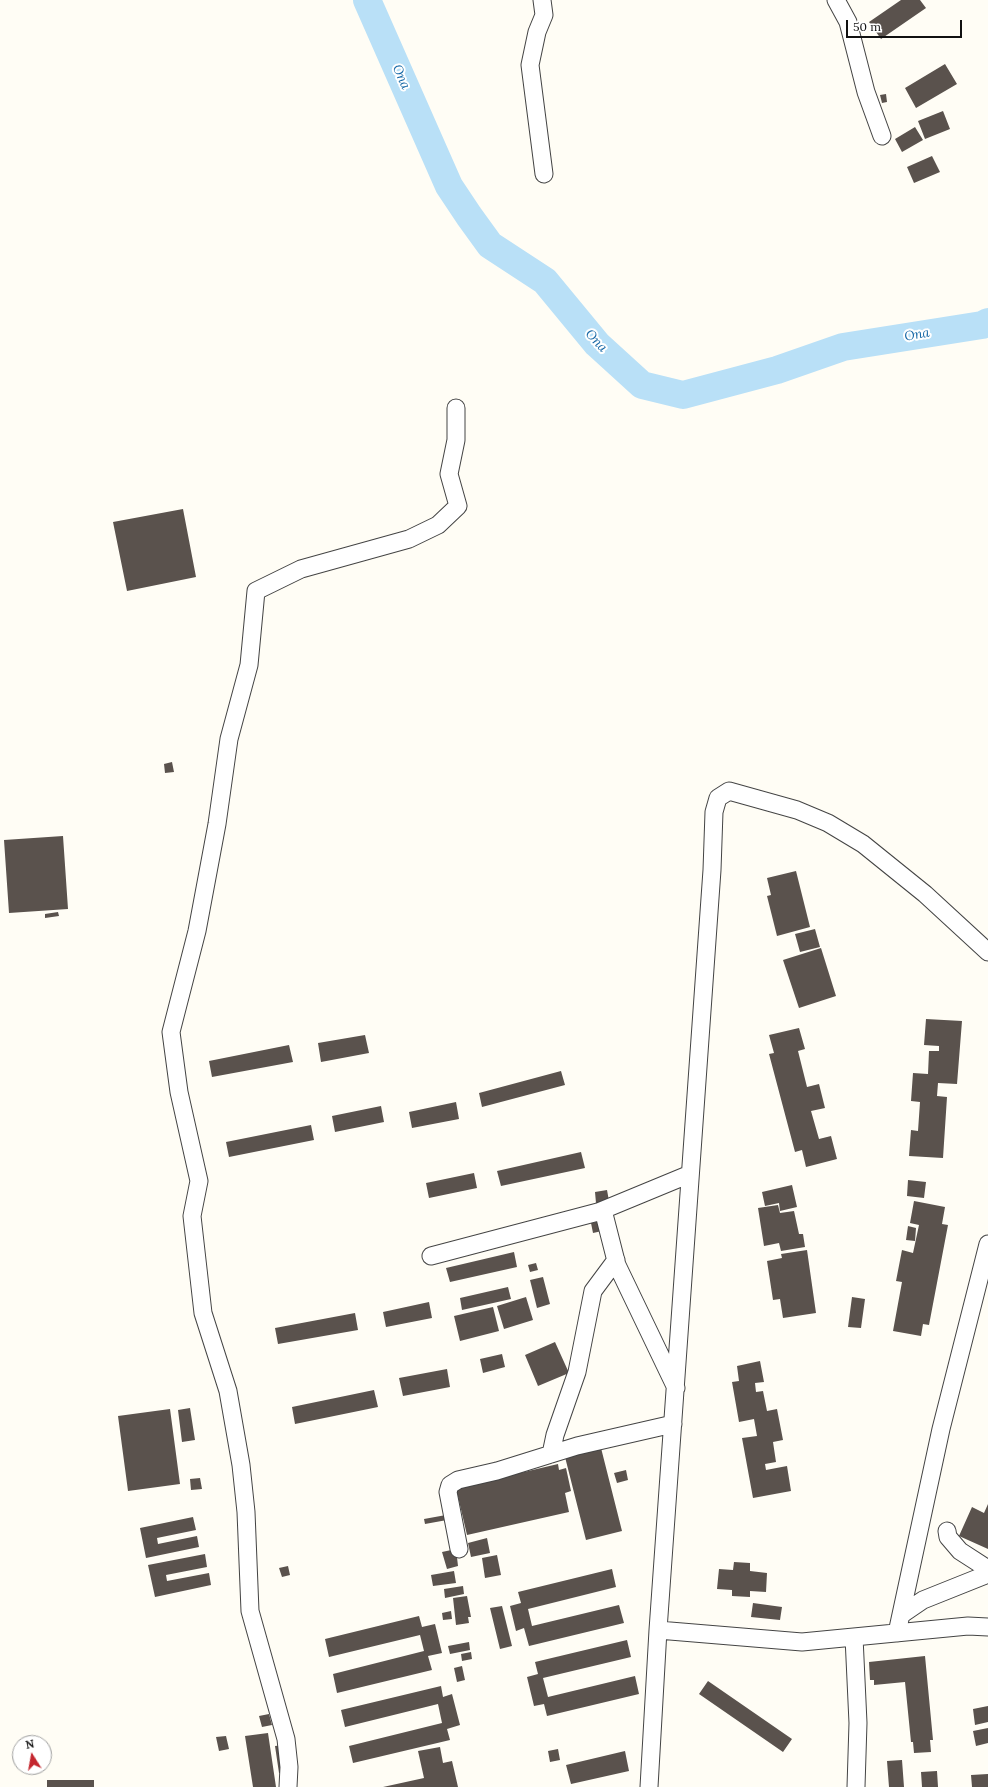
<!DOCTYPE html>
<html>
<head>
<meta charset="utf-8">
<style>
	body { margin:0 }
	#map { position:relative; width:988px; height:1787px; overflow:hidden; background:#fffdf5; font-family:Lora,serif }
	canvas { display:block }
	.north { position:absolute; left:12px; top:1735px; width:40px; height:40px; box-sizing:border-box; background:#fff; border:1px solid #a0a0a0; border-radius:50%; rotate:349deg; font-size:11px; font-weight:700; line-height:16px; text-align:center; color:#111 }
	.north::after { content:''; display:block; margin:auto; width:14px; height:18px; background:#c4262e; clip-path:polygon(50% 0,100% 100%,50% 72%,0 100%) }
	.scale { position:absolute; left:846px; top:20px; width:116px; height:18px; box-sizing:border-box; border:2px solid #111; border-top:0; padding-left:5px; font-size:12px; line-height:14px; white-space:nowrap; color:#111; -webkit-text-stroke:3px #fff; paint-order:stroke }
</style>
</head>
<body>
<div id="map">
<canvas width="988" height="1787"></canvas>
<div class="north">N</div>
<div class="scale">50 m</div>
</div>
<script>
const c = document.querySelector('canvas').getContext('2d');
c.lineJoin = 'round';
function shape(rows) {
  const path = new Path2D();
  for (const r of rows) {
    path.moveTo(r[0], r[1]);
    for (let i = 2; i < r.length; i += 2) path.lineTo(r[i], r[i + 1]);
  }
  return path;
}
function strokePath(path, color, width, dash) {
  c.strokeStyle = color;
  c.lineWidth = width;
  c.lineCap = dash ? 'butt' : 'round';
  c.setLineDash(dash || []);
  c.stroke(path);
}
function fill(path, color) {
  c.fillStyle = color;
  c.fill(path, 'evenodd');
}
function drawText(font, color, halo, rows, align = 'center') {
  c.font = font + ' Lora,serif';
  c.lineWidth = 4;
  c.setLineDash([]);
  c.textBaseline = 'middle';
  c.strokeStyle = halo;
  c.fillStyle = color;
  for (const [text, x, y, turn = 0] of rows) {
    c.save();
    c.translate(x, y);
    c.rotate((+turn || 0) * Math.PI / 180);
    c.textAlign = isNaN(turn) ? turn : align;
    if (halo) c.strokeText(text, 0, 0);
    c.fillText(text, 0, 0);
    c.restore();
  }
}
strokePath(shape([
	[367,0,449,186,469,216,490,245,545,281,597,344,642,385,683,395,777,370,843,347,982,325,988,322]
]), '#b9e0f7', 28);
fill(shape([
	[901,0,920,0,926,8,881,39,869,22],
	[945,64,957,84,916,108,905,88],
	[886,94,887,102,882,103,880,95],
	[943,111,950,129,925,139,918,121],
	[915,127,923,140,902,152,895,139],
	[932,156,940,172,914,183,907,167],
	[183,509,196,577,127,591,113,522],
	[172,762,174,772,165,773,164,764],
	[63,836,68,909,9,913,4,840],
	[796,871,810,927,777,936,767,896,771,895,767,878],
	[58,912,59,916,45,918,45,914],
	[815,929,820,947,800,952,795,934],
	[821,948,836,996,799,1008,783,960],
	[926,1019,962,1021,957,1084,938,1083,937,1096,947,1097,943,1158,909,1156,911,1130,918,1131,920,1102,911,1101,913,1073,928,1074,929,1051,939,1051,939,1046,924,1045],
	[799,1028,805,1049,798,1051,807,1087,819,1084,825,1108,811,1111,819,1139,831,1136,837,1159,806,1167,802,1150,795,1152,769,1054,774,1053,769,1035],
	[365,1035,369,1053,321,1062,318,1043],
	[289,1045,293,1062,212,1077,209,1061],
	[561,1071,565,1085,482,1107,479,1093],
	[456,1102,459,1119,412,1128,409,1112],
	[381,1106,384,1122,335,1132,332,1116],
	[311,1125,314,1140,229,1157,226,1142],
	[581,1152,585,1168,501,1186,497,1171],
	[474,1173,477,1188,429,1198,426,1183],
	[908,1180,926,1182,924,1198,907,1196],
	[792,1185,797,1207,780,1211,779,1203,765,1206,762,1192],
	[607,1190,609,1201,596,1203,595,1192],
	[914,1201,945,1207,942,1224,948,1225,929,1325,923,1324,921,1336,893,1331,902,1282,896,1281,902,1250,913,1253,919,1225,910,1223],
	[778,1205,780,1213,794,1211,799,1234,803,1234,805,1247,781,1251,779,1243,764,1246,758,1208],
	[601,1221,602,1231,593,1233,591,1223],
	[908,1226,916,1228,915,1241,906,1240],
	[807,1250,816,1313,783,1318,780,1299,773,1300,767,1261,782,1258,781,1254],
	[514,1252,517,1267,450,1282,446,1268],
	[536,1263,538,1270,530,1272,528,1265],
	[543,1277,550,1304,537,1308,530,1280],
	[508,1287,511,1299,462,1310,460,1298],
	[526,1297,533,1320,504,1329,497,1306],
	[852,1297,865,1299,861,1328,848,1327],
	[429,1302,432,1318,386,1327,383,1312],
	[493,1307,499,1331,460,1341,454,1316],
	[355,1313,358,1330,278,1344,275,1328],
	[555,1342,569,1373,538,1386,525,1355],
	[502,1354,505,1367,483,1373,480,1359],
	[760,1361,764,1382,755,1383,756,1392,763,1391,767,1411,777,1409,783,1440,773,1442,776,1462,765,1464,766,1470,787,1466,791,1491,753,1498,742,1438,757,1436,754,1419,739,1422,732,1382,739,1381,737,1366],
	[447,1369,450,1387,403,1396,399,1378],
	[374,1390,378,1407,295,1424,292,1407],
	[190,1408,195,1440,182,1442,178,1410],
	[170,1409,180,1484,128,1491,118,1416],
	[600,1444,622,1531,586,1540,564,1453],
	[558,1464,559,1470,566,1468,571,1491,565,1493,569,1512,467,1535,456,1488],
	[626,1470,628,1480,617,1483,614,1473],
	[200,1478,202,1489,191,1490,190,1479],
	[988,1504,988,1549,959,1536,972,1507,984,1513],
	[446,1515,447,1520,425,1524,424,1519],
	[193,1517,196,1530,157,1538,158,1544,197,1536,199,1547,146,1558,140,1528],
	[487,1538,490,1553,471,1557,468,1543],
	[456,1549,458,1566,447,1569,442,1552],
	[205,1554,207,1567,166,1575,167,1581,209,1573,211,1585,155,1597,148,1565],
	[497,1555,501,1575,485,1578,482,1558],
	[734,1562,750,1563,750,1571,767,1573,766,1592,750,1591,750,1597,732,1596,732,1590,717,1589,719,1569,733,1570],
	[288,1566,290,1575,282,1577,279,1568],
	[612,1569,616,1587,528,1609,532,1626,619,1605,624,1623,529,1646,524,1628,516,1631,510,1606,521,1603,518,1592],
	[454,1571,456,1583,433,1586,431,1575],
	[463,1586,464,1594,445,1598,444,1589],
	[467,1596,471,1617,468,1617,469,1623,456,1625,453,1598],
	[753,1603,782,1607,780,1620,751,1617],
	[502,1606,512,1646,500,1649,490,1608],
	[451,1611,452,1619,443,1620,442,1613],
	[419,1616,422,1627,435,1624,442,1653,428,1656,432,1670,337,1693,333,1674,424,1651,420,1635,329,1657,325,1639],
	[627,1640,631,1657,543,1678,548,1697,635,1676,639,1694,547,1716,544,1704,534,1706,527,1677,538,1674,535,1662],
	[469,1642,470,1650,450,1654,448,1646],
	[471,1652,472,1659,462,1661,461,1654],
	[925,1656,933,1740,930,1740,931,1752,914,1753,913,1742,911,1742,905,1682,874,1685,874,1680,870,1680,869,1662],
	[462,1666,465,1680,457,1682,454,1668],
	[708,1681,792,1739,783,1752,699,1694],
	[441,1686,443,1697,452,1694,460,1725,447,1729,450,1740,353,1763,349,1746,442,1723,438,1704,345,1727,341,1710],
	[988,1706,988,1722,975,1725,973,1709],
	[269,1714,272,1725,262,1727,259,1716],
	[988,1728,988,1743,976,1746,973,1731],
	[268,1733,276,1787,253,1787,245,1736],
	[226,1736,229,1749,219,1751,216,1737],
	[285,1745,288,1772,279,1773,275,1746],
	[440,1747,443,1763,452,1761,458,1787,383,1787,424,1778,418,1751],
	[558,1749,560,1760,550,1762,548,1751],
	[625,1751,629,1771,571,1784,566,1765],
	[902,1760,904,1787,889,1787,887,1761],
	[937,1771,938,1787,922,1787,921,1772],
	[988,1774,988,1787,972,1787,971,1775],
	[47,1780,94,1780,94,1787,47,1787]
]), '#5a524d');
const minor = shape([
	[542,0,544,15,537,32,530,65,544,174],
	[836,0,848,22,866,92,882,136],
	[603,1210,617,1265,676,1388],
	[431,1256,598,1212,690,1174],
	[551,1454,555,1435,577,1372,593,1291,616,1260],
	[947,1531,948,1537,960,1551,988,1569],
	[459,1549,448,1492,450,1485,458,1480,497,1471,577,1446,673,1424],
	[901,1615,923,1600,988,1574],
	[658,1630,802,1642,968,1626,988,1627],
	[897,1633,941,1429,988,1244],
	[854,1637,858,1723,856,1787],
	[288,1787,289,1767,286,1739,250,1611,246,1512,241,1465,228,1391,203,1313,192,1216,199,1181,179,1092,171,1032,197,931,217,824,229,739,249,665,256,591,301,569,409,539,438,525,458,506,449,474,456,440,456,408],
	[649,1787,658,1630,712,870,714,812,718,798,729,791,797,810,828,823,863,844,925,894,988,952]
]);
strokePath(minor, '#444', 19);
strokePath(minor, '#fff', 17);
drawText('italic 13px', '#1768a6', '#fff', [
	["Ona",401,77,66],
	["Ona",917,335,-10],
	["Ona",596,341,47]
]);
</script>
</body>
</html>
